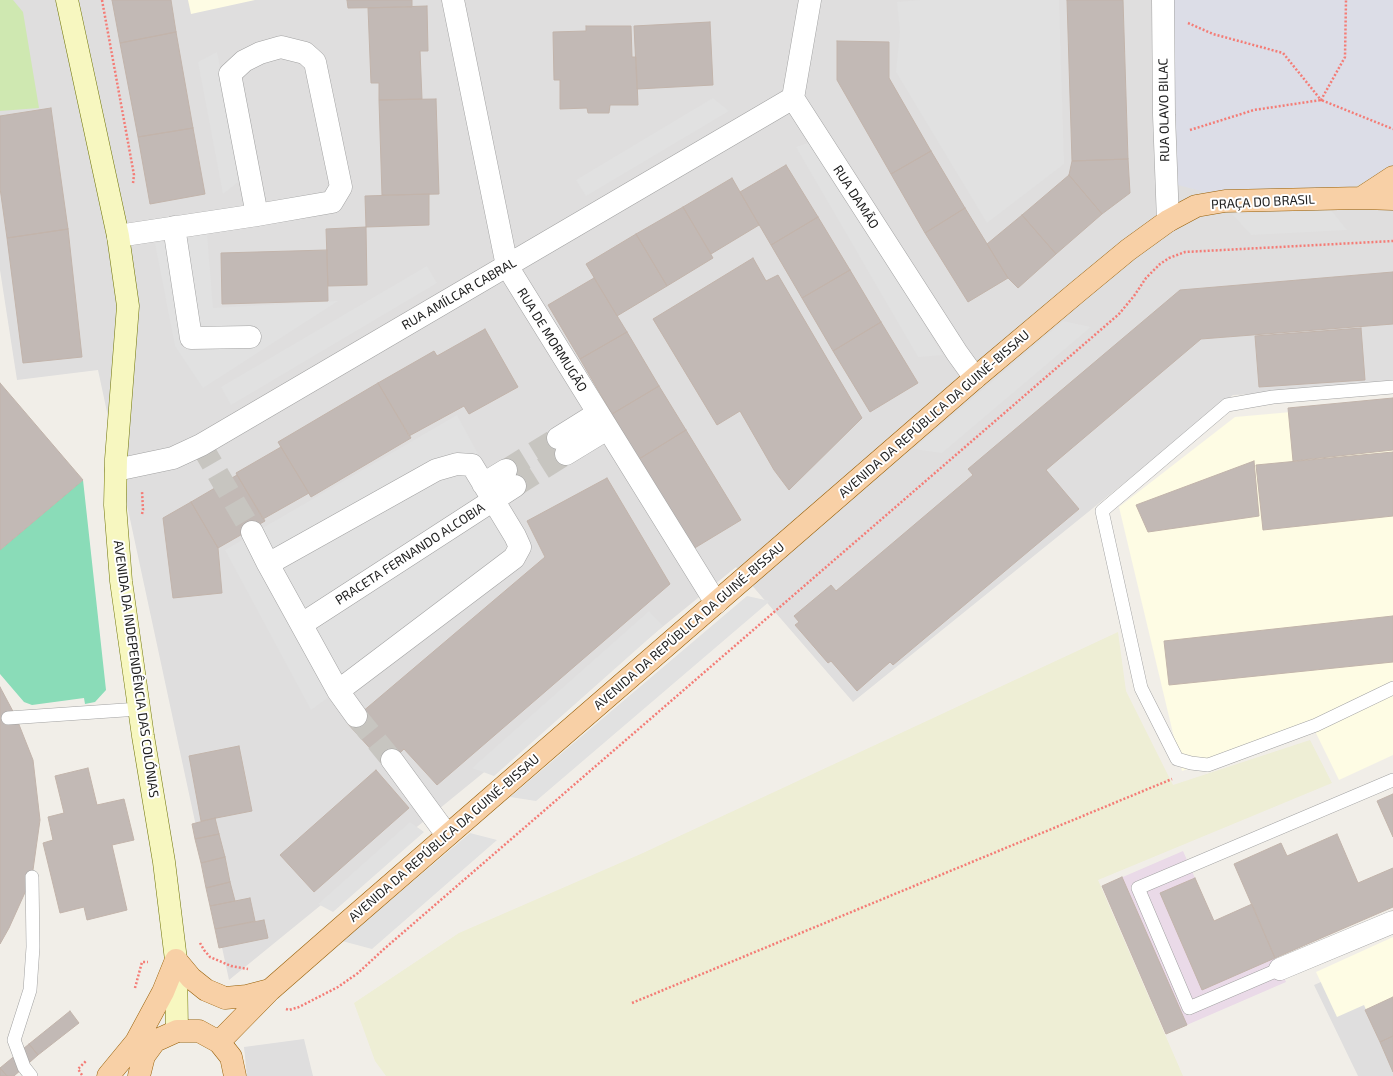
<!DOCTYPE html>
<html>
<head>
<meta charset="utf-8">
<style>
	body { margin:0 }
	canvas { display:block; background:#f1eee8 }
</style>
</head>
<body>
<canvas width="1393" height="1076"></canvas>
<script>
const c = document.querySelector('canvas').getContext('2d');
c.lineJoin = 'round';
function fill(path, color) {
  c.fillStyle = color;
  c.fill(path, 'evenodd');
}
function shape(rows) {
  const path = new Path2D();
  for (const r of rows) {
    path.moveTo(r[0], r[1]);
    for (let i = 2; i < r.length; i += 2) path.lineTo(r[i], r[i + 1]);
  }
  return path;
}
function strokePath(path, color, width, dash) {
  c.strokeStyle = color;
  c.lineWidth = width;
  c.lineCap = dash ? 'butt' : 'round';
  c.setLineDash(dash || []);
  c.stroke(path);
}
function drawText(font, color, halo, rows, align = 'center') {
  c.font = font + ' "Exo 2",sans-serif';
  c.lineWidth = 4;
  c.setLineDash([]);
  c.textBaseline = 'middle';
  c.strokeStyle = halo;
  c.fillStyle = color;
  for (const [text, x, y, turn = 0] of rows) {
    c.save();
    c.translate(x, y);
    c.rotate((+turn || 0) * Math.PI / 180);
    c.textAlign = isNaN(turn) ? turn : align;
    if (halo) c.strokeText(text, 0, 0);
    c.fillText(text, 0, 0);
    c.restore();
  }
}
fill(shape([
	[0,0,1393,0,1393,388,1233,395,853,702,736,567,229,980,98,370,17,380,0,270],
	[1393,951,1393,1076,1358,1076,1314,985],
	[304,1039,313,1076,247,1076,244,1047]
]), '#dfdede');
fill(shape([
	[1183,851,1214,921,1252,904,1286,982,1166,1034,1102,886]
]), '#eadae8');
fill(shape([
	[188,0,255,0,191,14],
	[1393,403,1393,755,1339,780,1313,727,1182,771,1119,507,1235,417],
	[1393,937,1393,1036,1380,1042,1364,1005,1337,1017,1316,972]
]), '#fefce4');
fill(shape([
	[1118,632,1126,691,1173,785,1310,740,1332,783,1098,880,1183,1076,386,1076,375,1061,354,1003,459,933,643,853]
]), '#eeeed5');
fill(shape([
	[0,0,13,0,23,12,39,108,0,111]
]), '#cfe8b1');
fill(shape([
	[83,480,106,690,95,702,85,704,84,698,32,705,24,702,0,674,0,550]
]), '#8adcb8');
fill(shape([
	[921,0,1059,0,1064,164,987,223,896,72,900,32,897,2],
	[217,52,242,179,223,194,198,62],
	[713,98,729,111,586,196,576,180],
	[814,141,943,355,918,357,796,147],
	[1331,210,1347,230,1251,235,1232,214],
	[207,234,213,308,338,301,203,388,175,346,155,243],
	[427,266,437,283,231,405,221,387],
	[1063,321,1091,327,942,453,913,449],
	[457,415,530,550,311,710,225,550],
	[747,596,770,601,536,801,510,797],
	[649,611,663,626,494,776,472,768],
	[410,822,424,832,333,912,318,904],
	[470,833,497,840,372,949,342,941]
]), '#e1e1e1');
fill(shape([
	[1172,0,1393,0,1393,168,1350,188,1209,193,1178,185]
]), '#dcdde7');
const building = shape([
	[112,0,171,0,176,32,120,43,112,0],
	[347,0,412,0,412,7,348,8,347,0],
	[1067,0,1123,0,1128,159,1072,161,1067,0],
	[427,6,428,51,420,51,422,99,379,100,379,83,371,83,368,8,427,6],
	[710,22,713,85,637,89,634,26,710,22],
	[586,26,631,26,632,57,636,57,638,105,610,105,609,113,588,113,587,108,560,109,560,80,554,80,553,32,586,31,586,26],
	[176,32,193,128,138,137,120,43,176,32],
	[837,41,889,42,889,78,931,151,891,174,837,80,837,41],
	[436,99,439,194,382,195,379,100,436,99],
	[51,108,68,229,7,238,0,188,0,116,51,108],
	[193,128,205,194,150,204,138,137,193,128],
	[931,151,965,208,925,233,891,174,931,151],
	[1128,159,1130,193,1102,214,1069,175,1072,161,1128,159],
	[786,165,818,217,771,245,740,192,786,165],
	[1069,175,1102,214,1056,254,1022,215,1069,175],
	[732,178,759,225,711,254,683,207,732,178],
	[429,194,429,225,366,227,365,196,429,194],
	[683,207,713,258,667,286,636,234,683,207],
	[965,208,1008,278,968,302,925,233,965,208],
	[1022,215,1056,254,1018,288,1008,278,987,244,1022,215],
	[818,217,850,270,802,298,771,245,818,217],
	[366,227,367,285,328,286,326,229,366,227],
	[68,229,82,357,23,363,7,238,68,229],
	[636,234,667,286,617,316,586,264,636,234],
	[327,250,328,301,222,304,221,253,327,250],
	[753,258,766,281,778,275,862,418,789,490,774,470,740,411,717,425,653,319,753,258],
	[850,270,881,322,833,351,802,298,850,270],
	[1393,272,1393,324,1201,339,1046,470,1079,509,893,665,890,662,857,691,831,661,828,663,795,625,799,622,794,616,831,585,836,591,973,475,968,469,1180,290,1393,272],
	[594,278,627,332,580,359,548,305,594,278],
	[881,322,918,383,870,412,833,351,881,322],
	[1361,328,1365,380,1259,387,1255,336,1361,328],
	[485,329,518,387,469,414,464,406,409,436,378,383,434,351,437,356,485,329],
	[627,332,659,386,612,414,580,359,627,332],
	[0,383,83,480,0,550,0,383],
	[378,383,411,438,311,497,278,442,378,383],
	[659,386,686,430,639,459,612,414,659,386],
	[1393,398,1393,450,1293,461,1288,408,1393,398],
	[686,430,741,520,693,549,639,459,686,430],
	[281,447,309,493,263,519,236,473,281,447],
	[1393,452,1393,516,1263,530,1256,465,1393,452],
	[1254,461,1259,516,1148,532,1136,505,1254,461],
	[237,475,265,521,218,548,191,502,237,475],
	[607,478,670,584,437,785,404,749,386,766,348,724,545,557,527,521,607,478],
	[191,502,218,548,222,593,173,598,163,518,191,502],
	[1393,616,1393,662,1169,685,1164,641,1393,616],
	[0,687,16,717,33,760,40,820,32,877,9,928,0,944,0,687],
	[239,746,252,811,201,821,189,756,239,746],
	[88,768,97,805,124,799,134,840,112,845,127,910,87,920,84,907,60,913,43,843,53,840,48,817,64,813,55,776,88,768],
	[376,770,409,808,314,892,280,855,376,770],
	[1393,794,1393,837,1377,801,1393,794],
	[215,818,219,834,195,839,192,824,215,818],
	[219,834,225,857,201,863,195,839,219,834],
	[1337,834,1358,883,1393,868,1393,907,1275,958,1234,864,1281,843,1287,856,1337,834],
	[225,857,230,882,206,888,201,863,225,857],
	[1122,877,1187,1025,1166,1034,1102,886,1122,877],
	[1195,878,1214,921,1252,904,1275,958,1202,990,1160,893,1195,878],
	[230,882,235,901,210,906,206,888,230,882],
	[250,898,255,921,215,929,210,906,250,898],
	[264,920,268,938,219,948,215,929,264,920],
	[1393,997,1393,1036,1380,1042,1365,1010,1393,997],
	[70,1011,79,1023,38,1055,29,1044,70,1011],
	[1393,1036,1393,1072,1380,1042,1393,1036],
	[29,1044,38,1055,14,1076,7,1076,0,1068,29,1044],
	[0,1068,7,1076,0,1076,0,1068]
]);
fill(building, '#c2b9b5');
strokePath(building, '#c2b4ab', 1);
strokePath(shape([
	[201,445,252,532],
	[506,470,558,438],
	[515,486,566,454],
	[356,716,392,760]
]), '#c7c5c0', 22, [22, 11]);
const service = shape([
	[1393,387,1273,397,1227,405,1102,511,1141,688,1177,759,1191,763,1208,765,1316,725,1393,688],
	[8,718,139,709],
	[1280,969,1189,1008,1138,888,1393,780],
	[31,1076,24,1067,14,1040,30,990,33,947,32,877]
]);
const minor = shape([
	[453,0,507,266,716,603],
	[810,0,793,98,957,353,975,378],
	[1163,0,1164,115,1168,221],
	[174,227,191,338,250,337],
	[118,236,257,215,332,202,341,187,315,62,305,53,281,47,260,53,244,61,230,74,257,215],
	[558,438,598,413],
	[566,454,607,429],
	[116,470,173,458,201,445,793,98],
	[483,484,506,470],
	[252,532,268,564,338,691,356,716],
	[268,564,436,470,457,464,472,465,515,536,520,547,514,558,338,691],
	[302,624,515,486],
	[392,760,447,835],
	[1280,969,1393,922]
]);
const secondary = shape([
	[67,0,118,236,128,306,116,459,115,505,121,581,143,736,164,862,176,960,177,1031]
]);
const primary = shape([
	[1361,198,1393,177],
	[219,1042,270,990,350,920,975,378,1076,293,1128,250,1168,221,1196,206,1225,201,1361,198,1393,199],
	[108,1076,136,1042,163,992,176,960,191,978,206,990,225,998,247,996,270,990],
	[139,1076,144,1056,155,1041,177,1031,199,1031,219,1042,231,1057,235,1076]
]);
strokePath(service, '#a2a2a2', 14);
strokePath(minor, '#a2a2a2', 23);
strokePath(secondary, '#71760a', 23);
strokePath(primary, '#975f07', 23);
strokePath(shape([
	[102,0,134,175,133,183],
	[1188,23,1213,34,1283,53,1321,100,1345,57,1346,0],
	[1190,130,1254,110,1321,100,1393,129],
	[142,514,143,510,142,491],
	[200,943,204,950,210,957,231,966,248,969],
	[135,988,142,962,148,962],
	[632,1003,1172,779],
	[286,1009,289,1010,299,1007,338,987,358,973,384,949,1119,314,1134,296,1146,278,1160,264,1169,258,1185,252,1393,241],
	[82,1075,78,1069,86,1061]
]), '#f47c76', 2.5, [2, 2]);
strokePath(service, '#fff', 13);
strokePath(minor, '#fff', 22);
strokePath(secondary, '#f7f7c0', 22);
strokePath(primary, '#f8d0a6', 22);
drawText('13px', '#212121', '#fff', [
	["RUA OLAVO BILAC",1164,110,-91],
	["RUA DAMÃO",856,197,57],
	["PRAÇA DO BRASIL",1263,202,-3],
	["RUA AMÍLCAR CABRAL",459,294,-30],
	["RUA DE MORMUGÃO",552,340,58],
	["AVENIDA DA REPÚBLICA DA GUINÉ-BISSAU",934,414,-41],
	["PRACETA FERNANDO ALCOBIA",410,554,-33],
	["AVENIDA DA REPÚBLICA DA GUINÉ-BISSAU",689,626,-41],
	["AVENIDA DA INDEPENDÊNCIA DAS COLÓNIAS",136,669,82],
	["AVENIDA DA REPÚBLICA DA GUINÉ-BISSAU",444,838,-41]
]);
</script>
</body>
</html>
